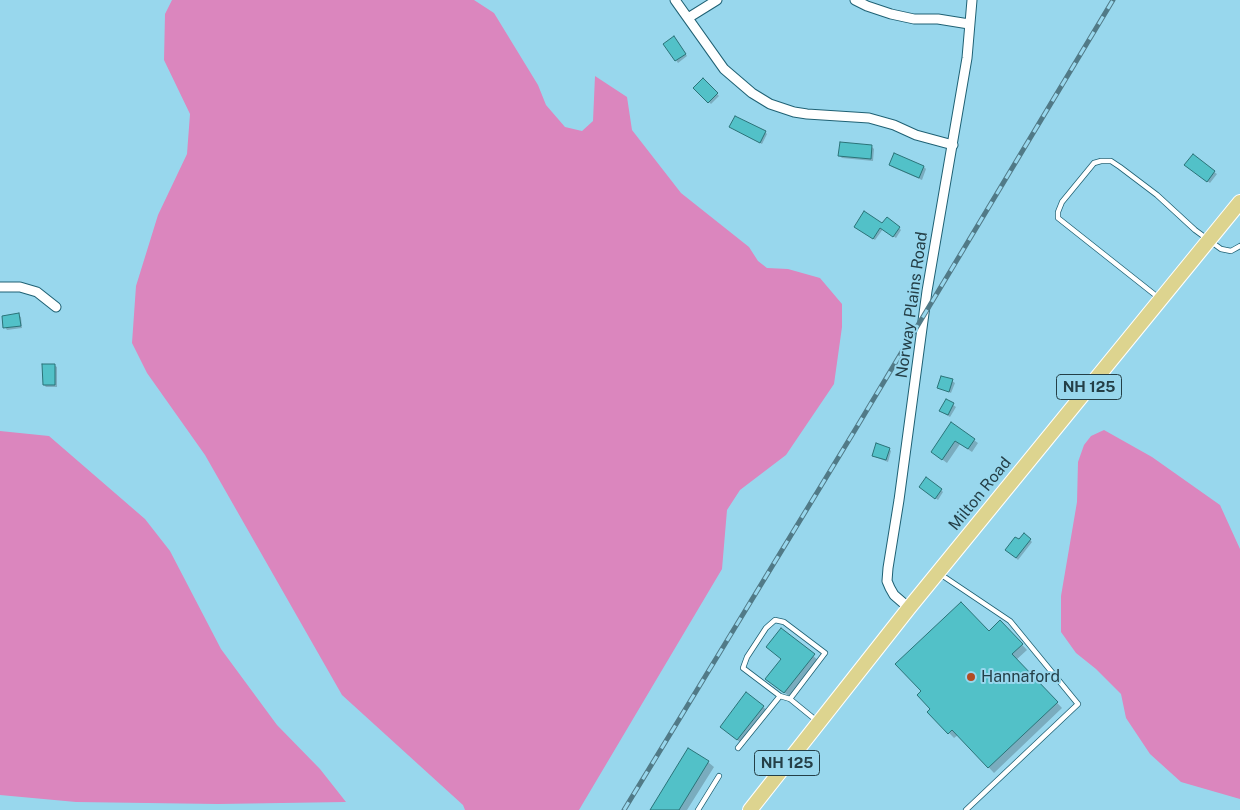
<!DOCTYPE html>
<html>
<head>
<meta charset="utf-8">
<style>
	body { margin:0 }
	canvas { display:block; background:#98d7ed }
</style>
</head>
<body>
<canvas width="1240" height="810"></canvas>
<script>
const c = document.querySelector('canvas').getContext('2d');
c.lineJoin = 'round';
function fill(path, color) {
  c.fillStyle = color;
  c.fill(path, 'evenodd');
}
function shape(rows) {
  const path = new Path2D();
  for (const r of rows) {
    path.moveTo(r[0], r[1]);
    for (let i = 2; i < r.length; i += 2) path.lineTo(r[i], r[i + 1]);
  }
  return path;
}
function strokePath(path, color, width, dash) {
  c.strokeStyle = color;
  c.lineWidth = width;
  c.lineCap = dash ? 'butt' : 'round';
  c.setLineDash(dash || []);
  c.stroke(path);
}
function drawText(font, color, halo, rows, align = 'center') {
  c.font = font + ' "Public Sans",sans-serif';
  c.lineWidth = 4;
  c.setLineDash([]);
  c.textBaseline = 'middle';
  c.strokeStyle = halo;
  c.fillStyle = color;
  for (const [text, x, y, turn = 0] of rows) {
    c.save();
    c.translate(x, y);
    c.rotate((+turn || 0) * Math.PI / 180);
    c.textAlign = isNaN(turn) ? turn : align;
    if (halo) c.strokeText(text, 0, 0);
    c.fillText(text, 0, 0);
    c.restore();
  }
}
fill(shape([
	[172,0,474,0,494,13,538,85,546,105,565,127,582,131,593,121,595,76,627,97,632,130,681,193,749,247,758,261,767,268,788,269,820,278,842,304,842,327,834,384,786,455,740,490,727,510,722,569,579,810,465,810,463,805,342,695,205,455,147,373,132,343,136,286,158,215,187,154,190,114,164,60,165,14],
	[1104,430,1152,457,1220,505,1240,549,1240,799,1181,782,1150,754,1126,718,1121,694,1096,669,1076,653,1061,632,1061,596,1077,502,1078,462,1084,445,1091,436],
	[0,431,49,436,145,519,170,551,221,649,277,725,320,769,346,802,218,804,76,802,0,795]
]), '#db86be');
fill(shape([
	[676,40,687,56,678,63,665,45],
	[703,80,719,96,711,104,695,88],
	[733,129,765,132,767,134,762,144],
	[872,147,874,149,873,161,842,158,839,155],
	[895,154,924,167,926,169,922,180,892,167,890,165],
	[1188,167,1214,172,1217,174,1210,183],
	[883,225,899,228,901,230,896,238,883,229,875,240,858,229],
	[18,315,21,317,22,328,7,330,5,327],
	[54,365,57,367,57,387,46,387,44,385],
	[952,381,955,383,951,393,939,388],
	[946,400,956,407,950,417,943,413],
	[951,424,978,443,972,452,960,444,947,463,932,452],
	[889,449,891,451,888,462,873,456],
	[923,489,941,490,943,492,938,500],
	[1030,540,1032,542,1018,560,1009,552,1019,541],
	[1005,627,1027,650,1016,660,1062,708,994,773,958,735,954,738,929,712,932,709,923,691,989,633],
	[782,630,819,661,790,697,767,679,782,660],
	[763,707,767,710,741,743,725,730],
	[688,750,708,762,714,767,687,810,651,810]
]), '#0003');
const building = shape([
	[674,36,686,54,675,61,663,44,674,36],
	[703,78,718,93,708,103,693,88,703,78],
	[735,116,766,131,760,143,729,127,735,116],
	[840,142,872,145,871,159,838,156,840,142],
	[894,153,924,166,919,178,889,165,894,153],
	[1193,154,1215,171,1207,182,1184,165,1193,154],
	[864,211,882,223,887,217,900,227,893,237,880,228,873,239,854,227,864,211],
	[19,313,21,326,3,328,2,316,19,313],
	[42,364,55,364,55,385,43,385,42,364],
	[941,376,953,379,949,392,937,388,941,376],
	[946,399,954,403,948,415,939,411,946,399],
	[951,422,975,439,968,449,955,441,942,460,931,452,951,422],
	[876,443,890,448,886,460,872,456,876,443],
	[926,477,942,489,935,499,919,487,926,477],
	[1024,533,1031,539,1016,558,1005,550,1015,537,1019,539,1024,533],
	[961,602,989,631,1000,620,1023,644,1012,654,1058,702,988,768,952,730,948,734,927,712,930,709,917,695,921,691,895,664,961,602],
	[781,628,815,654,784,693,765,679,781,659,766,647,781,628],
	[746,692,764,706,737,740,720,727,746,692],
	[688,748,709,761,679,810,650,810,688,748]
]);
fill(building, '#52c1c8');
strokePath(building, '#2b7378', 1);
const service = shape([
	[1159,298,1058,218,1058,212,1062,202,1094,163,1101,161,1111,161,1120,167,1157,195,1195,230,1221,249,1231,251,1240,246],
	[940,574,1010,621,1078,704,966,810],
	[790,699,825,653,784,622,775,620,766,628,747,657,743,668,780,696,790,699,817,721],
	[738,748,780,696],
	[698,810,719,776]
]);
const minor = shape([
	[675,0,724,69,752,93,770,104,794,112,807,114,869,118,894,125,916,135,953,145],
	[855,0,867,6,891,14,914,19,938,19,969,24],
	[688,18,717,0],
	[0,287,20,287,37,292,56,307],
	[909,608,894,595,890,588,887,581,888,568,899,500,927,291,967,58,972,0]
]);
const primary = shape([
	[750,810,909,608,1240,202]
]);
strokePath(service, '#1f6174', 6);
strokePath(minor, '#1f6174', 11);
strokePath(primary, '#fff', 16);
strokePath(service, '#fff', 4.5);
strokePath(minor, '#fff', 9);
strokePath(primary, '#ddd48f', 14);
const rail = shape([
	[624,810,855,430,1113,0]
]);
strokePath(rail, '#517a87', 5);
strokePath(rail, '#98d7ed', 3, [9]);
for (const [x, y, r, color] of [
	[971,677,5,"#b24c22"]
]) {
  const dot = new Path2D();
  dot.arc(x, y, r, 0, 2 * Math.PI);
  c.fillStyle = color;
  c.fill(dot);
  strokePath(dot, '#98d7ed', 2);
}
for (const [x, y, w] of [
	[1089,387,65],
	[787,763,65]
]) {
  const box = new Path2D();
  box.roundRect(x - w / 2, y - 12.5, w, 25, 4);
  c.fillStyle = '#98d7ed';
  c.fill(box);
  strokePath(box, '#243f47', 1);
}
drawText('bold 15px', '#243f47', null, [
	["NH 125",1089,387],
	["NH 125",787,763]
]);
drawText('16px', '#243f47', '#98d7ed', [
	["Norway Plains Road",912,305,-82],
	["Milton Road",980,494,-51]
]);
drawText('16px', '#243f47', '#98d7ed', [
	["Hannaford",981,677]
], 'left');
</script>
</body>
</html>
